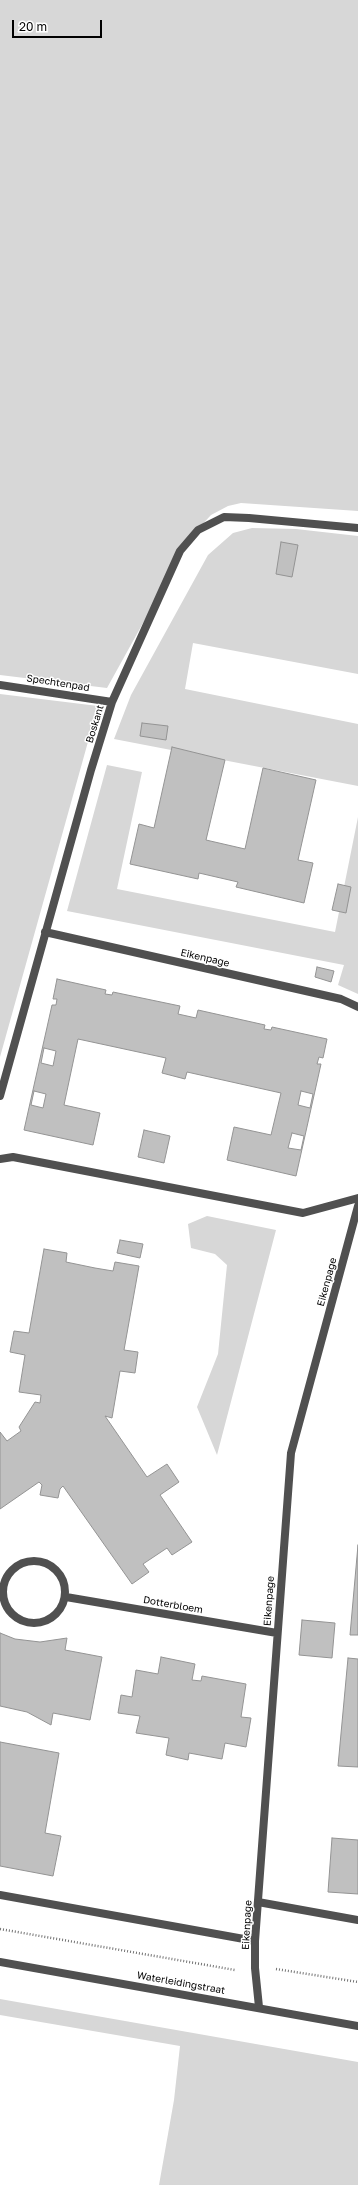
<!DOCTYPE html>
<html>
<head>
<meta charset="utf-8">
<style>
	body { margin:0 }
	#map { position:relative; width:358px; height:2185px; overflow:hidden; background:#fff; font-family:"Golos Text",sans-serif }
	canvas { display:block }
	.scale { position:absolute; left:12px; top:20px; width:90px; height:18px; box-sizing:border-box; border:2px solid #000; border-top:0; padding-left:5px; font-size:12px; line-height:14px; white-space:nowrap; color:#000; -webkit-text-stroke:3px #fff; paint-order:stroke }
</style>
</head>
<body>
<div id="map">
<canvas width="358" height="2185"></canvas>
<div class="scale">20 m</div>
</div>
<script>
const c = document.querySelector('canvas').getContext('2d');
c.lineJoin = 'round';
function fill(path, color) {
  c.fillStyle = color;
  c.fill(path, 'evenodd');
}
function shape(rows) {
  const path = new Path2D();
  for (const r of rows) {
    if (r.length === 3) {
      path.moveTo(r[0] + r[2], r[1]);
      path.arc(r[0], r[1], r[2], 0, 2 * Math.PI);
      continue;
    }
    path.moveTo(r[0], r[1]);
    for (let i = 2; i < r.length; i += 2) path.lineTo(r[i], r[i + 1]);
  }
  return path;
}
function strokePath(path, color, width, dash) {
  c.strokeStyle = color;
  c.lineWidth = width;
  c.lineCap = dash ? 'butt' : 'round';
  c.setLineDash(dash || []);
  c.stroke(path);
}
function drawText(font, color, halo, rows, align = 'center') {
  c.font = font + ' "Golos Text",sans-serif';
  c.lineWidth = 3;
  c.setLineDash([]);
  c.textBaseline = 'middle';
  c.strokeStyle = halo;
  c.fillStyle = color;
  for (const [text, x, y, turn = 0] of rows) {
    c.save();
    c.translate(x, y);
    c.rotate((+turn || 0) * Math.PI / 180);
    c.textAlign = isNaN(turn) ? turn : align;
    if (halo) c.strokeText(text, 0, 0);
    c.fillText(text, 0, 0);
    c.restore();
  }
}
fill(shape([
	[0,0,358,0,358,511,241,503,228,506,211,515,198,529,184,549,107,688,0,675],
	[252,528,296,529,358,536,358,674,193,643,185,689,358,724,358,786,114,739,131,695,208,555,233,533],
	[0,694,98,706,0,1057],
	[107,765,142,772,117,889,335,932,358,817,358,994,338,985,344,965,67,911],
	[207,1216,276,1230,217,1455,197,1407,218,1354,227,1265,215,1254,191,1248,188,1224],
	[0,1999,358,2062,358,2185,159,2185,174,2100,180,2046,0,2015]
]), '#d7d7d7');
const building = shape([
	[281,542,298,545,292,577,276,574,281,542],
	[142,723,168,726,166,740,140,736,142,723],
	[172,747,225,760,206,840,245,849,263,768,316,780,298,860,313,863,304,903,236,887,238,882,199,873,198,879,130,864,139,824,154,828,172,747],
	[338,884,351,887,346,913,332,910,338,884],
	[317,967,334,971,331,982,315,977,317,967],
	[57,979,106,990,105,994,112,995,113,992,180,1006,178,1014,196,1018,198,1010,265,1025,264,1029,271,1030,272,1027,327,1039,323,1058,319,1057,317,1064,321,1064,296,1176,227,1160,234,1127,271,1135,281,1093,187,1072,185,1079,162,1073,166,1058,78,1039,64,1105,100,1113,93,1145,24,1130,52,1005,56,1005,57,999,53,999,57,979],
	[44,1048,56,1051,53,1066,41,1063,44,1048],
	[34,1091,46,1094,43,1108,31,1105,34,1091],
	[301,1091,313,1094,310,1108,298,1105,301,1091],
	[292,1133,304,1136,301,1150,288,1148,292,1133],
	[144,1130,170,1136,164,1163,138,1157,144,1130],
	[120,1240,143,1244,140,1258,117,1253,120,1240],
	[44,1249,67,1253,66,1262,95,1268,113,1271,115,1262,139,1266,124,1350,138,1352,135,1373,120,1371,112,1418,105,1416,147,1477,167,1464,179,1482,160,1495,192,1542,172,1555,167,1548,143,1564,149,1572,132,1584,63,1486,60,1489,58,1498,40,1495,42,1485,39,1482,0,1509,0,1432,7,1441,21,1431,19,1427,35,1402,40,1403,41,1395,19,1392,25,1355,10,1352,14,1331,29,1333,44,1249],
	[358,1545,358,1635,350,1635,358,1545],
	[302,1620,335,1623,332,1658,299,1655,302,1620],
	[0,1633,15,1639,40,1642,67,1638,65,1650,102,1657,90,1720,53,1713,51,1725,27,1712,0,1706,0,1633],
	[161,1657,195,1664,192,1680,201,1681,202,1676,246,1684,241,1717,251,1718,246,1747,225,1743,222,1759,189,1753,188,1760,166,1755,169,1738,136,1733,140,1716,118,1713,121,1695,132,1697,136,1670,158,1674,161,1657],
	[348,1658,358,1659,358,1767,338,1766,348,1658],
	[0,1742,59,1753,45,1833,61,1836,53,1876,0,1866,0,1742],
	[332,1838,358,1840,358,1894,328,1892,332,1838]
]);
fill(building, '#c0c0c0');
strokePath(building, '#949494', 1);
strokePath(shape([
	[0,1929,235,1970],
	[276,1969,358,1982]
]), '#727272', 2.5, [1, 2]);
strokePath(shape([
	[258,1902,358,1920]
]), '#505050', 8);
strokePath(shape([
	[0,685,112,702],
	[45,932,341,999,358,1007],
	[0,1096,91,770,112,702,180,551,198,530,224,517,249,518,358,528],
	[0,1159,13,1157,303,1213,358,1198],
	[34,1592,31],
	[66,1597,277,1633],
	[0,1895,255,1941],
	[0,1962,358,2026],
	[259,2007,255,1968,255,1941,291,1453,358,1206]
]), '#505050', 8);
drawText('10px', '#000', '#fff', [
	["Spechtenpad",58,683,9],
	["Boskant",95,724,-73],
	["Eikenpage",205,958,13],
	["Eikenpage",327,1282,-75],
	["Eikenpage",269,1601,-86],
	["Dotterbloem",173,1605,10],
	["Eikenpage",247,1925,-87],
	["Waterleidingstraat",181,1983,10]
]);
</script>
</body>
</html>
